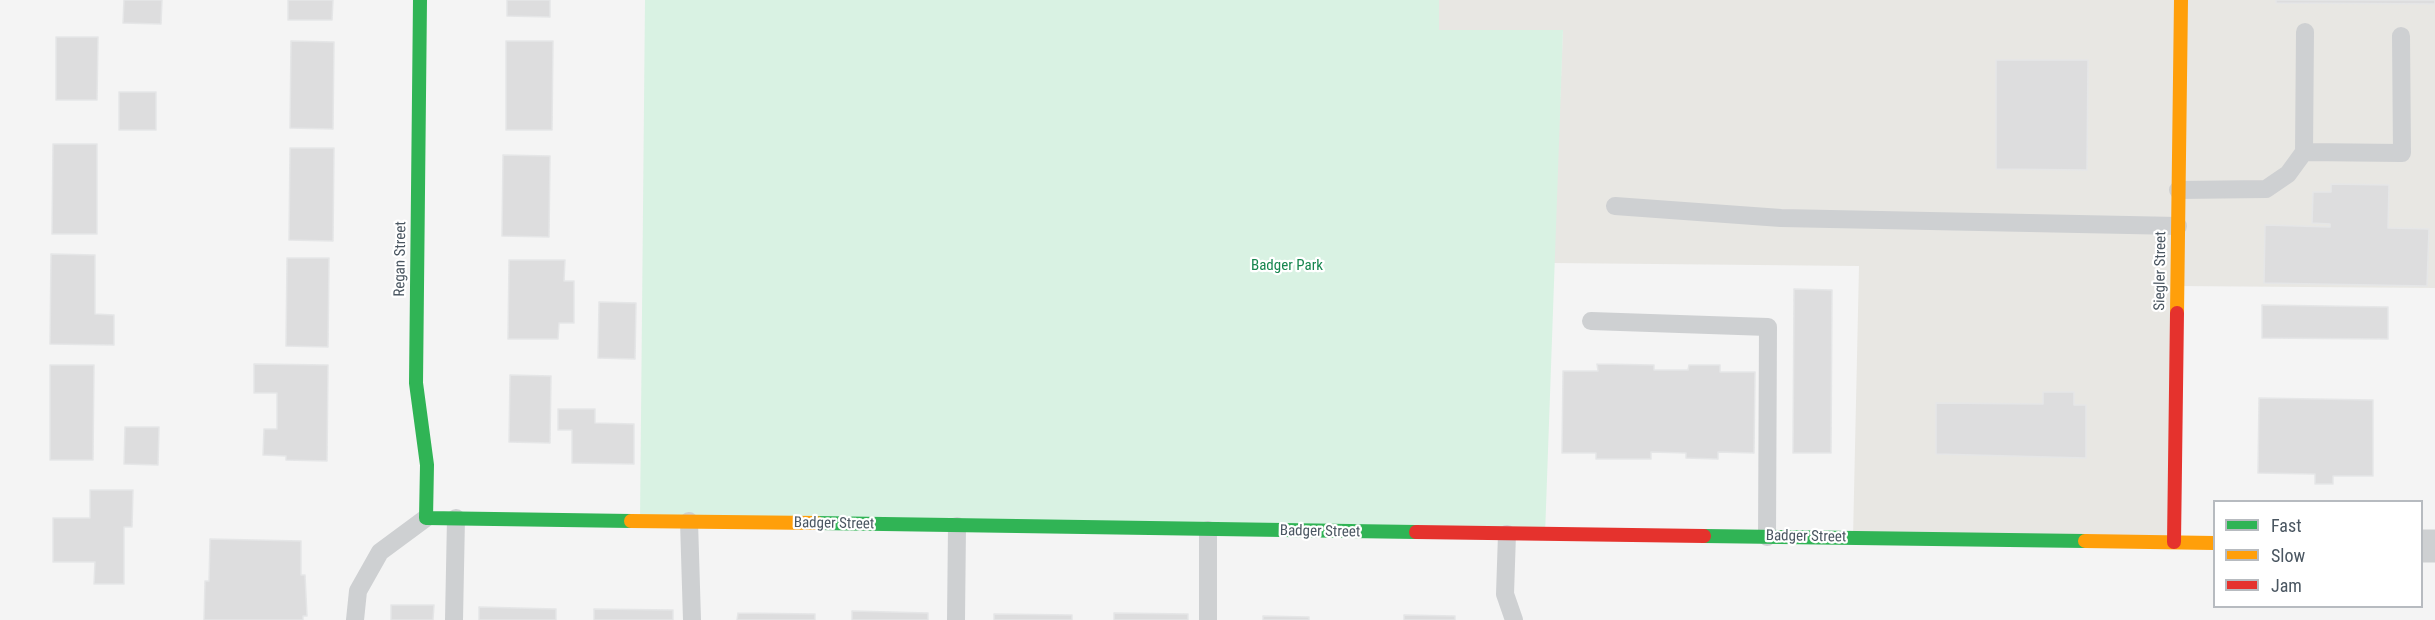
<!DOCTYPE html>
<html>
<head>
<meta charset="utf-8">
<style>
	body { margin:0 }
	#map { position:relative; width:2435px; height:620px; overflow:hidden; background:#f4f4f4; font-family:"Roboto Condensed",sans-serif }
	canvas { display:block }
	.legend { position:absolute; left:2213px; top:500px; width:210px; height:108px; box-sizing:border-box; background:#fff; border:2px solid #b7bbc0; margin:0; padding:8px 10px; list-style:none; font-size:18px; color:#4a5661 }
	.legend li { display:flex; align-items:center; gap:12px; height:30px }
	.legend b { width:30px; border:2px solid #b7bbc0 }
</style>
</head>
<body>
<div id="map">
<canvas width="2435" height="620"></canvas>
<ul class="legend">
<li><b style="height:8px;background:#30b455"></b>Fast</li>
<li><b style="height:8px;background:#ff9f0a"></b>Slow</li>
<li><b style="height:8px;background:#e5322d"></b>Jam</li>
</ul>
</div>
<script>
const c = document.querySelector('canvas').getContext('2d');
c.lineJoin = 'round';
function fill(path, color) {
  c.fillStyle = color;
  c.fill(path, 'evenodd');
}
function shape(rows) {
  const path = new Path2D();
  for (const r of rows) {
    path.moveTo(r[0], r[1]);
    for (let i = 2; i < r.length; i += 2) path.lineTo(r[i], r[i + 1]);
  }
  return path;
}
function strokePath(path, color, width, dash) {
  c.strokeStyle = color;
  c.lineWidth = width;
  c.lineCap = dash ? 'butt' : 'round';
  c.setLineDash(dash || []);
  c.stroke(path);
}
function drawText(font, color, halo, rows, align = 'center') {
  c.font = font + ' "Roboto Condensed",sans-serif';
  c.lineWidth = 4.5;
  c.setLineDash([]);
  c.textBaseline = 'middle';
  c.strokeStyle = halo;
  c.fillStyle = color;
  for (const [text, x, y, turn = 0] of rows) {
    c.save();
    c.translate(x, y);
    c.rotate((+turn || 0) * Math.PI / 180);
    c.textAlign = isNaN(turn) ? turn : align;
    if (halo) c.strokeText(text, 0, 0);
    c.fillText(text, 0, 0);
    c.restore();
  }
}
fill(shape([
	[1439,0,2435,0,2435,288,2177,286,2174,542,1853,538,1859,266,1553,263,1563,30,1439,30]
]), '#e8e7e3');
fill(shape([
	[645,0,1439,0,1439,30,1563,30,1545,535,640,521]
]), '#d9f2e3');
const building = shape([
	[124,0,162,0,161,24,123,23,124,0],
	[288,0,333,0,332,20,288,20,288,0],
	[507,0,550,0,550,17,507,16,507,0],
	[2276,0,2435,0,2435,4,2276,3,2276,0],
	[56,37,98,37,97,100,56,100,56,37],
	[291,41,334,42,333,129,290,128,291,41],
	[506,41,553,41,552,130,506,130,506,41],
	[1996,60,2088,60,2087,170,1996,169,1996,60],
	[119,92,156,92,156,130,119,130,119,92],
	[53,144,97,144,97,234,52,234,53,144],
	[290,148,334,148,333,241,289,240,290,148],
	[503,155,550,156,549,237,502,236,503,155],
	[2331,184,2389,185,2388,228,2429,229,2427,286,2264,283,2265,225,2330,227,2330,224,2312,223,2313,192,2331,192,2331,184],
	[51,254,95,255,95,314,114,315,114,345,50,344,51,254],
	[287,258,329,258,328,347,286,346,287,258],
	[509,260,565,260,564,281,574,281,574,323,559,323,558,339,508,339,509,260],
	[1794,289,1832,290,1831,453,1793,453,1794,289],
	[599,302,636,303,635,359,598,358,599,302],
	[2262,305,2388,307,2388,339,2262,338,2262,305],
	[254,364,328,365,327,461,286,460,286,456,263,455,264,429,277,429,277,393,254,393,254,364],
	[1597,364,1654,365,1654,370,1688,370,1689,365,1720,365,1720,372,1755,372,1754,453,1718,452,1718,459,1686,458,1686,453,1651,452,1651,459,1596,459,1596,453,1562,453,1563,371,1598,371,1597,364],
	[50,365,94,365,93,460,50,460,50,365],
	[510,375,551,376,550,443,509,442,510,375],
	[2043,392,2074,392,2074,405,2086,405,2086,458,1936,454,1936,403,2043,404,2043,392],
	[2259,398,2373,400,2373,476,2333,476,2333,484,2315,484,2315,474,2258,473,2259,398],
	[558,409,595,409,595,423,634,424,634,464,572,463,572,430,558,430,558,409],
	[125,427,159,427,158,465,124,464,125,427],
	[90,490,133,490,132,527,124,527,124,584,94,584,95,562,53,562,53,518,90,518,90,490],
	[210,539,301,541,301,575,305,575,307,616,303,616,303,620,204,620,205,581,209,581,210,539],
	[391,605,434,605,433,620,391,620,391,605],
	[479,607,556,609,556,620,479,620,479,607],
	[594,609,673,610,673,620,594,620,594,609],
	[852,611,928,613,928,620,852,620,852,611],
	[738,613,815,614,815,620,737,620,738,613],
	[1114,613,1188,614,1188,620,1114,620,1114,613],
	[994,614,1072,615,1072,620,994,620,994,614],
	[1404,615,1455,616,1455,620,1404,620,1404,615],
	[1263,616,1309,617,1309,620,1263,620,1263,616]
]);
fill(building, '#ddddde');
strokePath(building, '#e5e6e7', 1.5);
strokePath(shape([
	[2304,152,2402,153,2401,36],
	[2178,190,2266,189,2288,174,2304,152,2305,32],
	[1615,206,1781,218,2178,226],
	[1591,321,1768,327,1767,537],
	[689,521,692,620],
	[1208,530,1208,620],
	[1507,534,1505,594,1514,620],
	[355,620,358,591,380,552,426,518],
	[454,620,456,518],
	[956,620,957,526]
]), '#ced0d2', 18);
strokePath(shape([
	[2422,546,2435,546]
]), '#ced0d2', 33);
strokePath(shape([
	[420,0,416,383,427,465,426,518,631,521],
	[817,523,1416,532],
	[1704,536,2085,541]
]), '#30b455', 14);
strokePath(shape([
	[2177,313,2181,0],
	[631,521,817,523],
	[2085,541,2214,543]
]), '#ff9f0a', 14);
strokePath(shape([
	[1416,532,1704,536],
	[2174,542,2177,313]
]), '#e5322d', 14);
drawText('15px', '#4a5661', '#fff', [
	["Regan Street",401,259,-89],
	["Siegler Street",2161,271,-89],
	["Badger Street",834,524,1],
	["Badger Street",1320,532,1],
	["Badger Street",1806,537,1]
]);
drawText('15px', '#17864f', '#fff', [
	["Badger Park",1287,266]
]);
</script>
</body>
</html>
